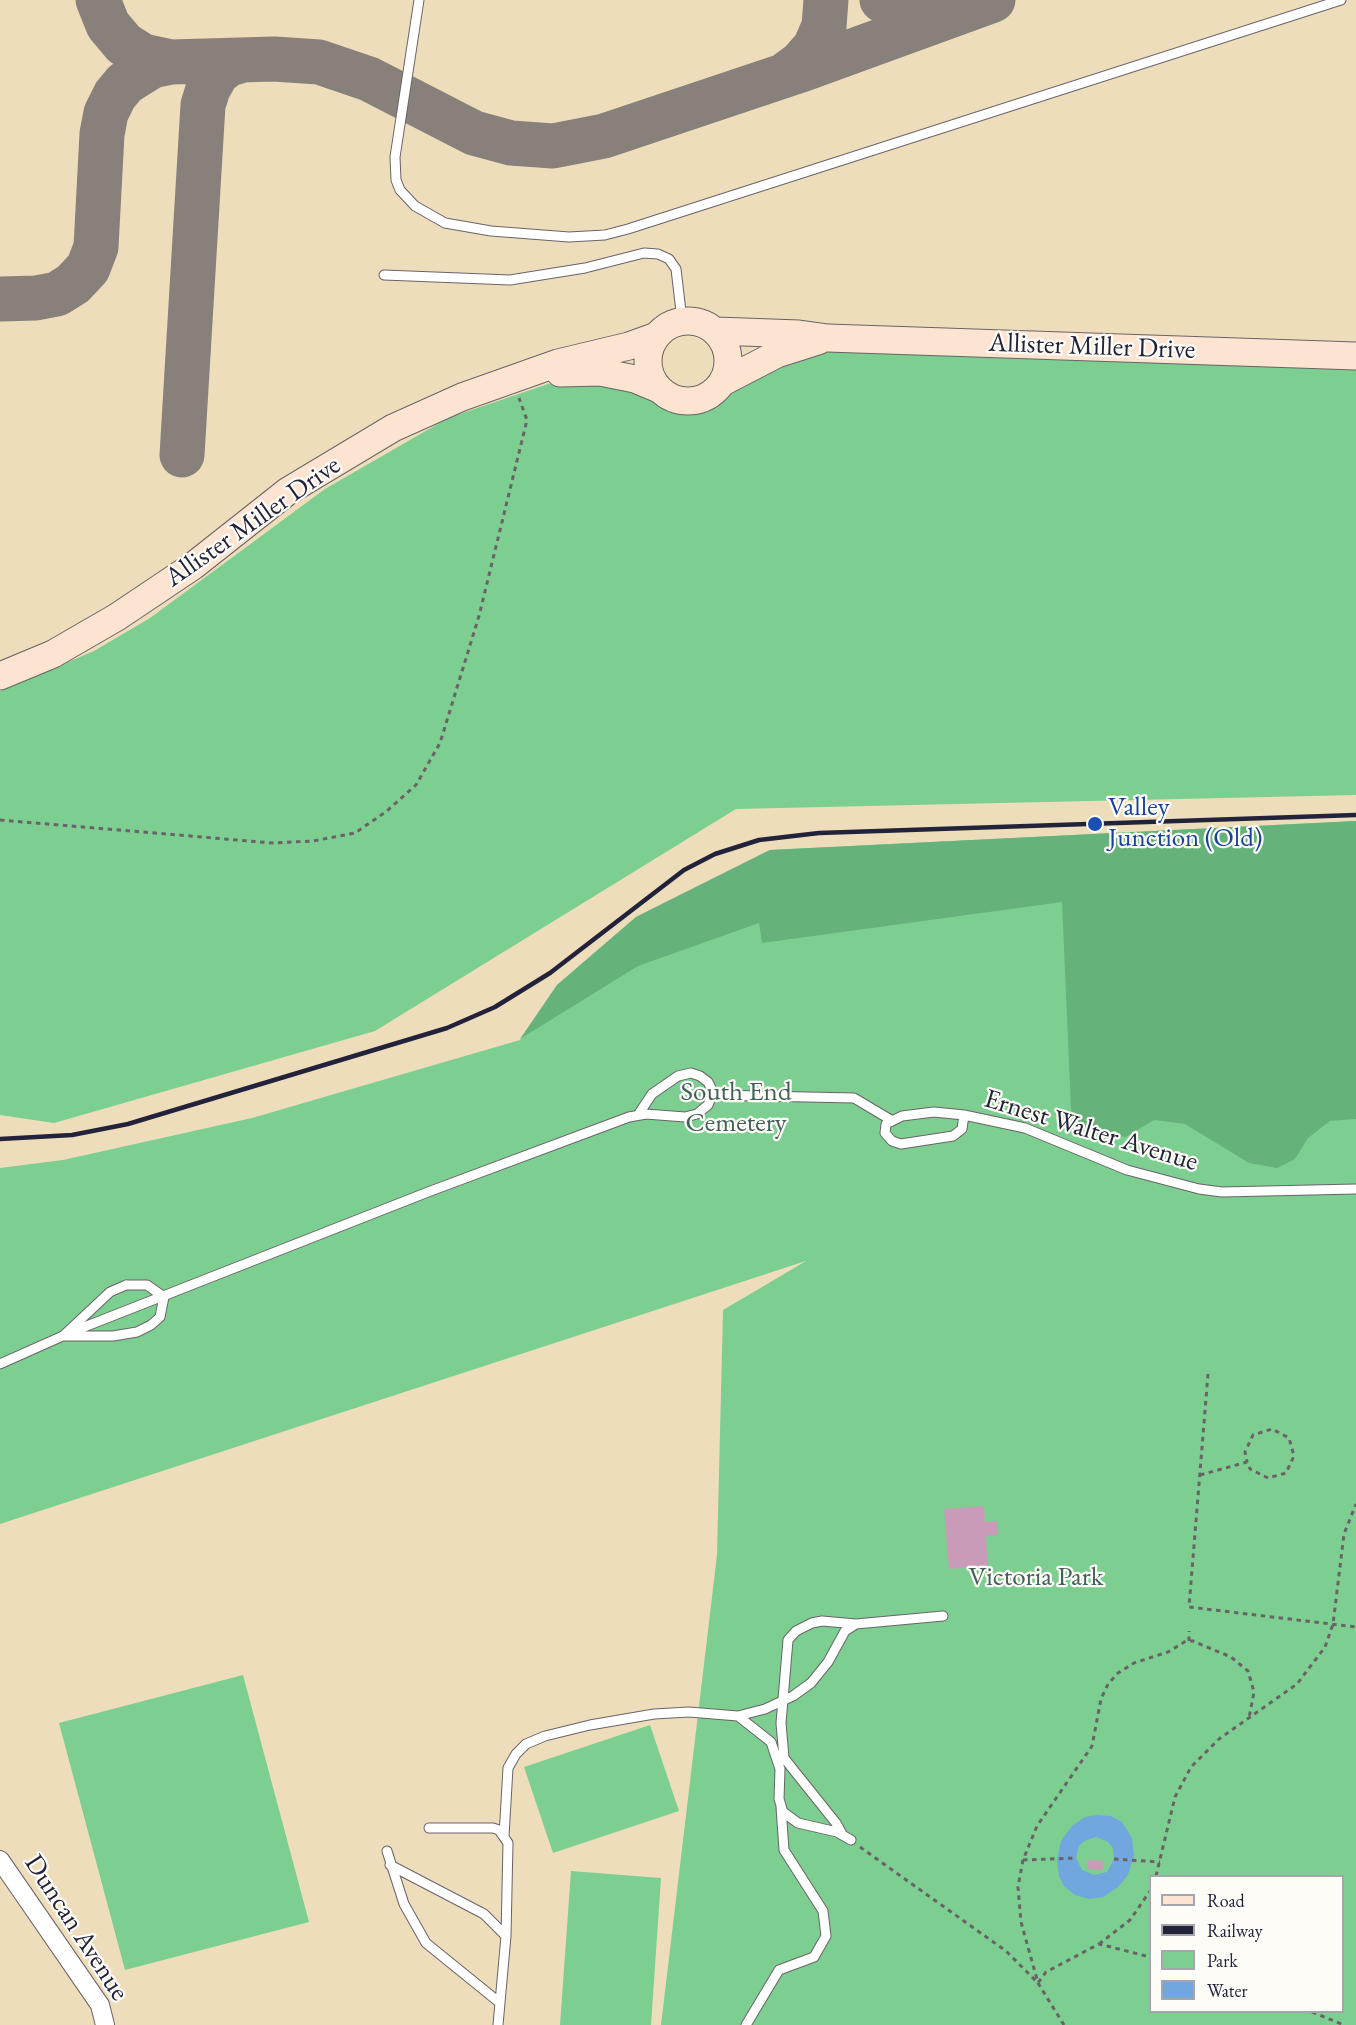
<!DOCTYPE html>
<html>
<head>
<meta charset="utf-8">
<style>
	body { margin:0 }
	#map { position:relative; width:1356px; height:2025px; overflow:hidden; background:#edb; font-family:"EB Garamond",serif }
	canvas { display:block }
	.legend { position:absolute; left:1149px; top:1875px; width:195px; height:138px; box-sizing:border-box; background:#fdfcf7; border:2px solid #a5a5ac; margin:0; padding:8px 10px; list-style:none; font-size:18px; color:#22223b }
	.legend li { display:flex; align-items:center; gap:12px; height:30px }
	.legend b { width:30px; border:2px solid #a5a5ac }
</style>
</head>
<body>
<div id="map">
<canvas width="1356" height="2025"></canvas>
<ul class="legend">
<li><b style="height:8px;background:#fde4d0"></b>Road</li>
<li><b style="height:8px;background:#22223b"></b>Railway</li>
<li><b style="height:16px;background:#7dcf91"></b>Park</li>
<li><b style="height:16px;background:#71a6de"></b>Water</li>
</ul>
</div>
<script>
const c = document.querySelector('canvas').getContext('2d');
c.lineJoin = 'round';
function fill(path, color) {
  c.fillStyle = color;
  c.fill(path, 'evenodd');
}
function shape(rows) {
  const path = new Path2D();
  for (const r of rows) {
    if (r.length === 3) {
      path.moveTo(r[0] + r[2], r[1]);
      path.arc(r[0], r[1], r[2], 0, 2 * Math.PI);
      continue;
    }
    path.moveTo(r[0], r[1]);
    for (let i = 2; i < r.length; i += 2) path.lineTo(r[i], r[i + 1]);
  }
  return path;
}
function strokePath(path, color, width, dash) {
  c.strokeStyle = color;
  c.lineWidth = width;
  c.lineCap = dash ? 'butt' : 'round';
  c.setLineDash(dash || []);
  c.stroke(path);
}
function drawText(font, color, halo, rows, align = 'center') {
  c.font = font + ' "EB Garamond",serif';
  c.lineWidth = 4.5;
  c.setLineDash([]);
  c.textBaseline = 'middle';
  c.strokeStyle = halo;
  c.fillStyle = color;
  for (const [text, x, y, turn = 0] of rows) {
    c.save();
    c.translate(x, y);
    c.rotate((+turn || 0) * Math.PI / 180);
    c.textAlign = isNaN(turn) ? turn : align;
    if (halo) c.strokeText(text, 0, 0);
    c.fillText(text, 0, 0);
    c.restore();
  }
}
fill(shape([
	[837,350,1356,369,1356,795,736,809,375,1031,54,1123,0,1115,0,691,94,651,150,618,325,489,448,418,548,384,580,381,647,393,672,406,694,409,714,405,726,392,796,357],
	[1356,821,1356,2025,661,2025,717,1555,723,1310,806,1261,0,1524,0,1168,63,1160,252,1118,520,1040,557,985,636,917,770,850],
	[1150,1876,1342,1876,1342,2012,1150,2012],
	[243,1675,309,1922,125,1970,59,1723],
	[650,1725,679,1811,553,1853,524,1767],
	[571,1871,661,1878,651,2025,560,2025]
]), '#7dcf91');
fill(shape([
	[1356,821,1356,1119,1330,1121,1308,1138,1295,1159,1277,1168,1249,1163,1185,1124,1154,1120,1126,1137,1072,1132,1062,902,762,943,759,923,638,966,520,1039,557,985,636,917,770,850]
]), '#66b27b');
fill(shape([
	[1097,1815,1111,1816,1122,1822,1132,1838,1134,1855,1128,1875,1118,1887,1103,1897,1089,1899,1075,1895,1064,1886,1059,1876,1057,1860,1061,1841,1072,1826,1085,1817],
	[1096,1837,1108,1842,1113,1848,1114,1859,1107,1872,1094,1875,1082,1870,1076,1858,1079,1846,1084,1841]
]), '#71a6de');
strokePath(shape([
	[98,0,108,25,124,44,143,56,171,62],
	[882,0,913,9,950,10],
	[785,75,801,63,815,47,824,26,826,0],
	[0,299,36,298,57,294,73,284,88,268,96,247,102,134,106,113,115,95,125,83,152,66,171,62,274,59,319,62,369,79,474,133,511,143,553,146,604,136,798,71,993,0],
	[182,455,203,105,208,89,217,73,229,64,244,60]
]), '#88807b', 45);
fill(shape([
	[984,1506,985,1522,997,1521,998,1535,986,1536,988,1566,949,1569,944,1509],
	[1087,1860,1103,1861,1103,1870,1087,1869]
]), '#c99bb9');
const lane = shape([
	[419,0,395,157,396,180,400,190,415,206,445,223,491,231,569,237,605,235,628,229,1341,0],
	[384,275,510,280,585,268,644,253,658,254,669,259,676,269,682,320],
	[713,1095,854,1098,891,1120],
	[964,1115,962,1129,953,1136,901,1144,892,1141,885,1133,886,1124,902,1116,934,1112,964,1115,1025,1128,1127,1170,1199,1189,1222,1192,1356,1189],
	[126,1285,147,1285,164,1297,160,1317,151,1325,137,1332,113,1336,63,1336,110,1292,126,1285],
	[0,1364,74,1331,428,1192,629,1117,646,1114,685,1117,697,1114,708,1105,713,1092,708,1082,700,1076,691,1073,678,1076,652,1094,638,1115],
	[738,1716,771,1742,780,1769,779,1799,783,1812,798,1823,837,1832,851,1840],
	[429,1828,493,1828,499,1830,508,1843,506,1936,498,2025],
	[842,1834,836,1823,784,1758,781,1723,788,1640,796,1631,812,1623,822,1621,856,1624],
	[504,1836,508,1768,516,1754,526,1744,545,1736,590,1725,654,1714,689,1712,738,1716,765,1709,793,1696,811,1683,828,1662,845,1631,856,1624,943,1616],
	[387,1851,404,1904,426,1943,500,2003],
	[390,1865,484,1914,506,1936],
	[746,2025,779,1970,814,1957,826,1936,823,1911,784,1850,781,1807]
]);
const street = shape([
	[0,1860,100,2005,105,2025]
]);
const secondary = shape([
	[688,361,40],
	[716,331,799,334,828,338,1356,356],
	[560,373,600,372,635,379,659,389],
	[723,382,777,354,818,341],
	[0,676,53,654,117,617,193,566,288,491,393,428,462,397,558,363,629,346,654,337]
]);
strokePath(lane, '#696368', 11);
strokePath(street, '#696368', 20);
strokePath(secondary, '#696368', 29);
strokePath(shape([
	[0,820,273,843,313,841,355,833,387,811,416,785,440,743,479,616,527,420,519,398],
	[1208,1374,1189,1607,1356,1627],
	[1200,1475,1247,1462,1250,1469,1268,1478,1286,1473,1294,1456,1289,1438,1272,1429,1253,1435,1245,1452,1247,1462],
	[1189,1641,1189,1631],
	[860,1847,1006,1951,1038,1983,1046,1972,1099,1944,1150,1957],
	[1114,1859,1160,1862],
	[1023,1860,1076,1858],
	[1156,1876,1175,1797,1191,1767,1219,1739,1297,1684,1325,1647,1333,1624,1344,1534,1356,1504],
	[1099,1944,1130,1920,1150,1891],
	[1312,2012,1344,2025],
	[1064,2025,1038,1983,1021,1922,1018,1887,1023,1860,1037,1826,1092,1746,1101,1699,1108,1684,1118,1673,1134,1663,1168,1652,1186,1641,1193,1641,1231,1657,1248,1671,1254,1692,1249,1718]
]), '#696368', 3, [4.5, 4.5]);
strokePath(lane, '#fff', 9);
strokePath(street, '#fff', 18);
strokePath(secondary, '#fde4d0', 27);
strokePath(shape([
	[0,1139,72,1135,128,1124,447,1028,495,1007,550,973,684,870,715,854,759,840,819,833,1356,815]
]), '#22223b', 4.5);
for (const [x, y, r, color] of [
	[1095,824,8,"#1a4fb4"]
]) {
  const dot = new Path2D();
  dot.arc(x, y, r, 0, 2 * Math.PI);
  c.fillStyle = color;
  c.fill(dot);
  strokePath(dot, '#fdfcf7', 2);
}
drawText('27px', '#22223b', '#fdfcf7', [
	["Allister Miller Drive",1092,347,2],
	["Allister Miller Drive",253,522,-35],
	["Ernest Walter Avenue",1091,1131,17],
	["Duncan Avenue",76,1928,57]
]);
drawText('27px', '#164399', '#fdfcf7', [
	["Valley",1108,808],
	["Junction (Old)",1108,839]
], 'left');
drawText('27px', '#425f59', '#fdfcf7', [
	["South End",736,1093],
	["Cemetery",736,1124],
	["Victoria Park",1036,1578]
]);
</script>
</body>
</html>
